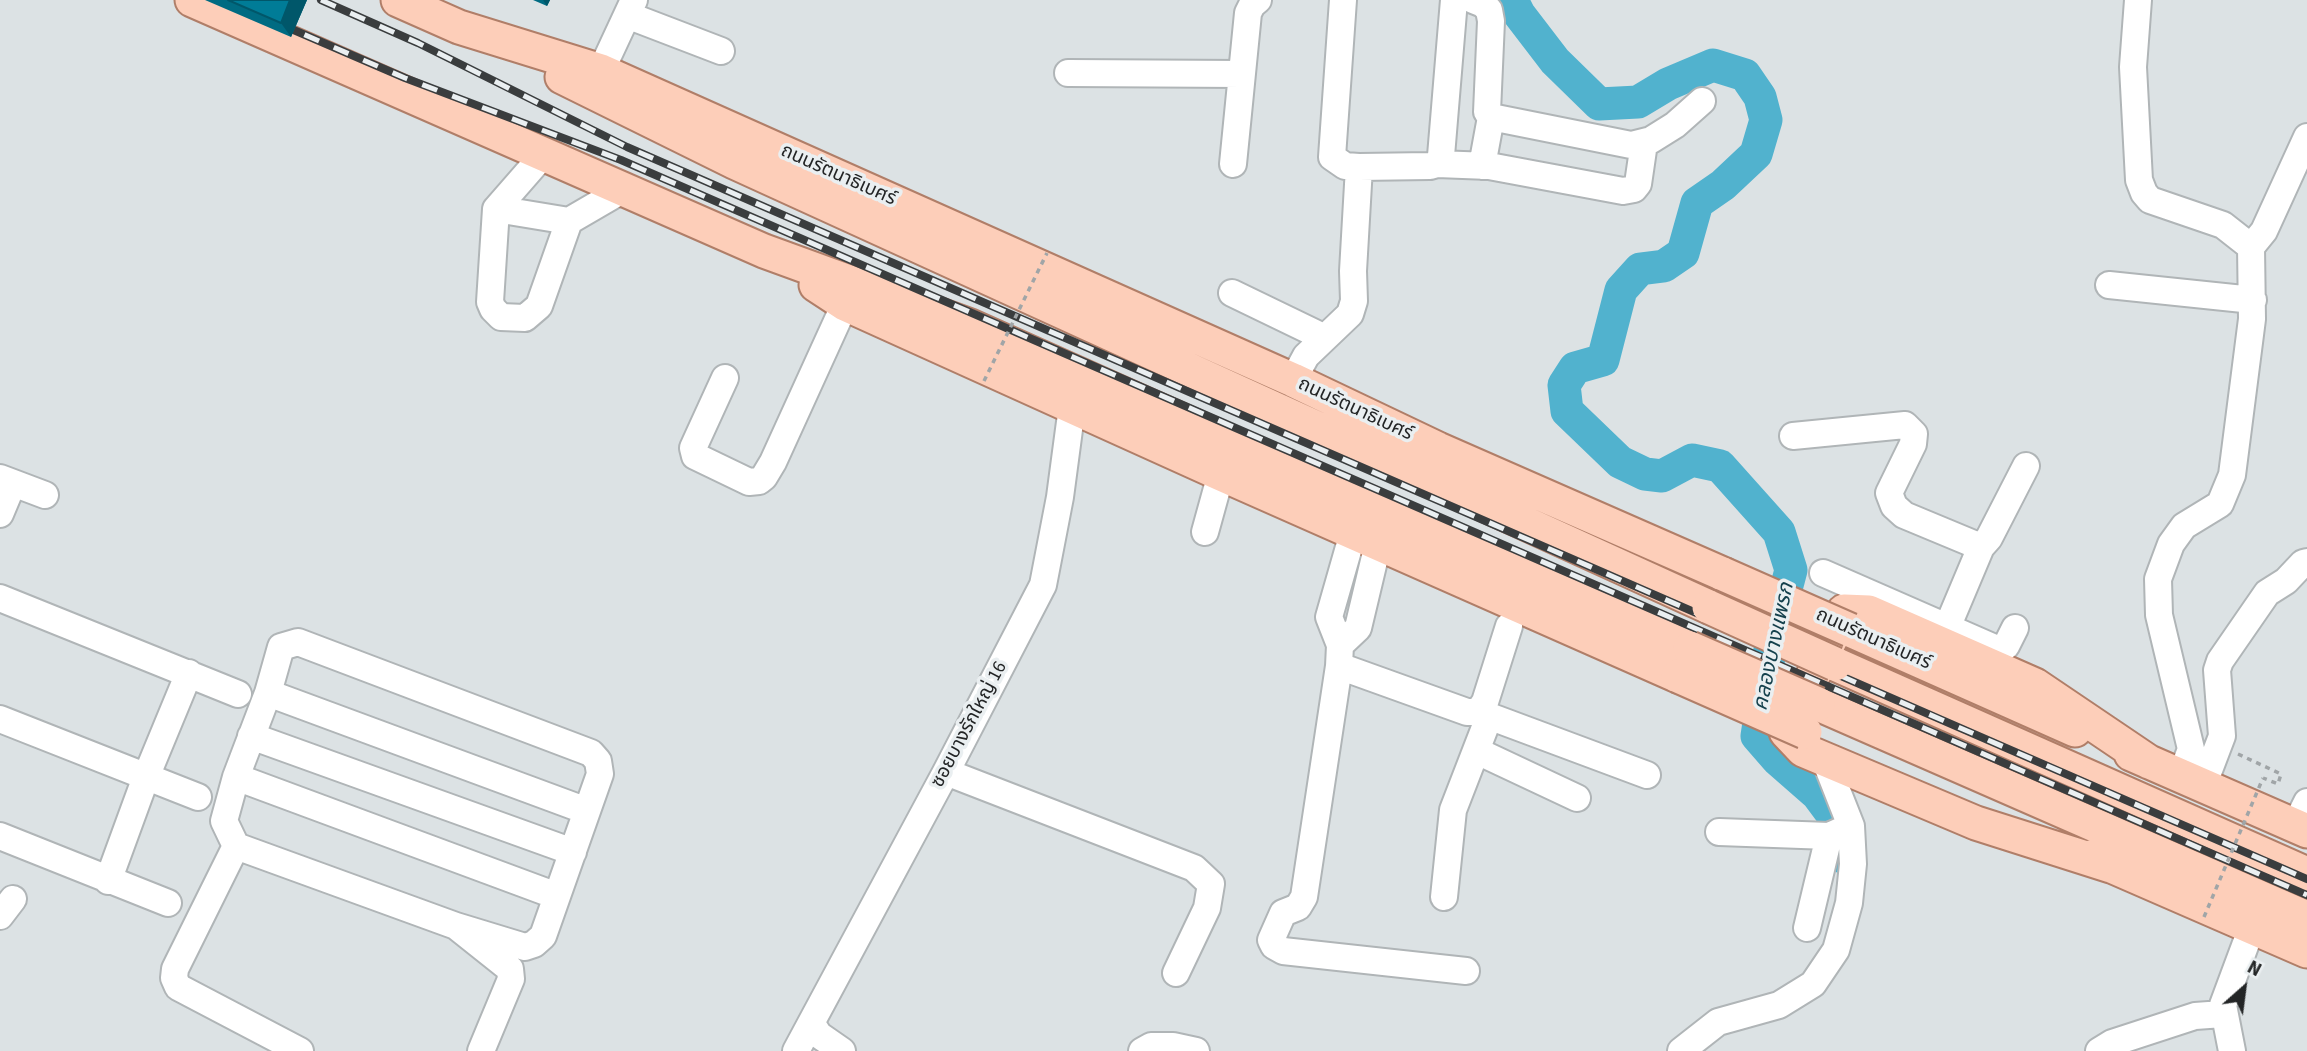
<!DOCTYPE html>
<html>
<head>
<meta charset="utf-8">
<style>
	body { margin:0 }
	#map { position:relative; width:2307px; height:1051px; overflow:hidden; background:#dce2e4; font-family:"Source Sans 3",sans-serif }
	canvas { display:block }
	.north { position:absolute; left:2209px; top:953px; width:70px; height:70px; -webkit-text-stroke:5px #eaeff1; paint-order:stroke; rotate:28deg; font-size:19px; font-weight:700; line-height:28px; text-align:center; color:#232526 }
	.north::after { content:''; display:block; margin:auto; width:24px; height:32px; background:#232526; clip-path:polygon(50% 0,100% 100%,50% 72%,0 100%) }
</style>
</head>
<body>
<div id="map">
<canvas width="2307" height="1051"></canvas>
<div class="north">N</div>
</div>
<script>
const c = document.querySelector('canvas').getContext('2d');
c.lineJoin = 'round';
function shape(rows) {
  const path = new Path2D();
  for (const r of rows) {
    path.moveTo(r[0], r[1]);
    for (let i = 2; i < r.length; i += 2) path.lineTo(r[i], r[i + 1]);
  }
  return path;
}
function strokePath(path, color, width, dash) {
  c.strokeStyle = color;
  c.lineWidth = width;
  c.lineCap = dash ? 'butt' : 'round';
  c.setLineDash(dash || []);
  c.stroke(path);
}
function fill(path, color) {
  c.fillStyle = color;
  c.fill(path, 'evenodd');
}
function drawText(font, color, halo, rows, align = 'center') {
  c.font = font + ' "Source Sans 3","Noto Sans Thai",sans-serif';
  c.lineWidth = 7;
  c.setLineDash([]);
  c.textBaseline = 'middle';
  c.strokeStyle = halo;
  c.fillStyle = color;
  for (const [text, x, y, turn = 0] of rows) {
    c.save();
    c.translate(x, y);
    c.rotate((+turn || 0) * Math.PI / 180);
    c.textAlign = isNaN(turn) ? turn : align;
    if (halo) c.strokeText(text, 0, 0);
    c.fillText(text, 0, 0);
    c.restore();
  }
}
strokePath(shape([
	[1512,0,1519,14,1555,61,1599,104,1638,102,1668,84,1713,65,1745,75,1760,97,1766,120,1756,154,1723,185,1697,203,1683,253,1664,266,1640,269,1621,290,1603,360,1575,368,1564,385,1567,411,1620,462,1645,474,1662,476,1692,460,1720,466,1779,532,1791,570,1770,650,1757,736,1777,759,1817,794,1843,829,1845,858]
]), '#51b2ce', 33);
const minor = shape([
	[1343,0,1332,157,1345,166,1359,167],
	[1473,0,1483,4,1489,10,1491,21,1487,112,1491,117,1631,145,1651,140,1675,125,1702,101],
	[2138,0,2133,67,2139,180,2144,193,2150,200,2223,225,2251,247],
	[627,15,721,51],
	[601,71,634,0],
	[1068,73,1242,74],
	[544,154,496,209,490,302,493,309,501,317,525,318,539,306,569,221,624,189],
	[1233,164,1248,13,1252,5,1258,0],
	[1437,164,1489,166,1623,191,1634,189,1638,184,1644,143],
	[1482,166,1491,117],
	[496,209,569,221],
	[2109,285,2253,300],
	[1232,293,1323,337],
	[725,378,698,437,693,448,695,456,749,482,759,481,764,477,773,462,845,304],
	[1293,380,1306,356,1350,314,1354,301,1353,271,1359,167,1430,166,1437,164,1441,156,1454,0],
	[1793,436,1905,425,1914,434,1913,444,1889,493,1894,506,1904,515,1981,547],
	[0,478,45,495],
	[0,514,13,483],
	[1205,532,1221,474],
	[1353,533,1329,617,1340,645,1339,666,1304,897,1298,907,1283,913,1271,940,1274,946,1283,951,1466,971],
	[1823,573,1999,650,2006,646,2015,628],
	[0,598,238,694],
	[1941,642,1981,547,1989,538,2026,466],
	[1340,645,1358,628,1378,544],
	[1339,666,1467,712,1478,712,1485,702,1509,626],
	[268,693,587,811],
	[1478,712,1647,775],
	[0,719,198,797],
	[251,736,573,852],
	[1477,751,1577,798],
	[946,772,1194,868,1211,884,1207,908,1176,973],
	[2181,776,2191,749,2159,615,2158,579,2171,544,2184,526,2220,504,2232,475,2252,319,2251,247,2264,231,2307,137],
	[236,777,557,896],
	[2203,786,2222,736,2217,670,2220,661,2267,593,2286,581,2303,563,2307,562],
	[2295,826,2307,802],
	[1719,832,1829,836,1851,826],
	[0,836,168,903],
	[236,846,224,821,236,777,268,693,281,647,298,642,591,753,598,761,600,774,543,936,534,944,525,947,456,926],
	[108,881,146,777,189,673],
	[1444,897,1453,810,1489,717],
	[0,916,13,899],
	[1807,928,1829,836],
	[812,1024,819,1035,842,1051],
	[300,1051,178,987,174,978,175,969,236,846,456,926,510,969,511,979,481,1051],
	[796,1051,946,772,1043,585,1060,497,1072,407],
	[1142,1051,1151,1046,1173,1046,1196,1051],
	[1681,1051,1718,1022,1779,1005,1813,984,1836,950,1849,903,1853,864,1851,826,1825,760],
	[2099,1051,2112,1043,2195,1016,2223,1014],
	[2232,1051,2223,1005,2252,927]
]);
const major = shape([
	[192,0,764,251,970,326,1690,648],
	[398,0,459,27,601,71,1293,380,1438,449,1723,574],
	[562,77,734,162,1709,607],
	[816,285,845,304,1221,474,1678,676],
	[1850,630,2075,730],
	[1835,664,2307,874],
	[1818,704,2307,918],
	[2131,754,2307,831],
	[2091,857,2307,951],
	[2111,866,1976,823,1803,750,1786,732,1844,611,1869,612,2035,685,2149,762]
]);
strokePath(minor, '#b0b5b7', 30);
strokePath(major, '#b07e68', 37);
strokePath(shape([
	[2238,754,2281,774,2278,784,2263,778]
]), '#a0a5a7', 3.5, [5, 5]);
strokePath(minor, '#fff', 26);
strokePath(major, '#fdceb9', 33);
const rail = shape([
	[321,0,418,43,627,147,2307,879],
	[275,22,405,78,621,160,2307,895]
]);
strokePath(rail, '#3a3d3e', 8);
strokePath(rail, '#eaeff1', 5, [16]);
const majorBridge = shape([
	[1723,574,1850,630],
	[1709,607,1835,664],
	[1690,648,1818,704],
	[1678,676,1805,732]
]);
strokePath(majorBridge, '#b07e68', 37, []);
strokePath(shape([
	[984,381,1047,253],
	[2204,917,2263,778]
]), '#a0a5a7', 3.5, [5, 5]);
strokePath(majorBridge, '#fdceb9', 33);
fill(shape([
	[205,0,307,0,291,37],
	[533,0,550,0,547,6]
]), '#006b82');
fill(shape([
	[290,0,307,0,291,37,281,23],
	[543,0,550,0,547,6]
]), '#00576a');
const building = shape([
	[228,0,290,0,281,23,228,0]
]);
fill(building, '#007c97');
strokePath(building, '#00576a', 2);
drawText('19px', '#232526', '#eaeff1', [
	["ถนนรัตนาธิเบศร์",838,176,24],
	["ถนนรัตนาธิเบศร์",1355,410,25],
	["ถนนรัตนาธิเบศร์",1873,640,24],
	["ซอยบางรักใหญ่ 16",970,725,-62]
]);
drawText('italic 21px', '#15414d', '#eaeff1', [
	["คลองบางแพรก",1775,647,-78]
]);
</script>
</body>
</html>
